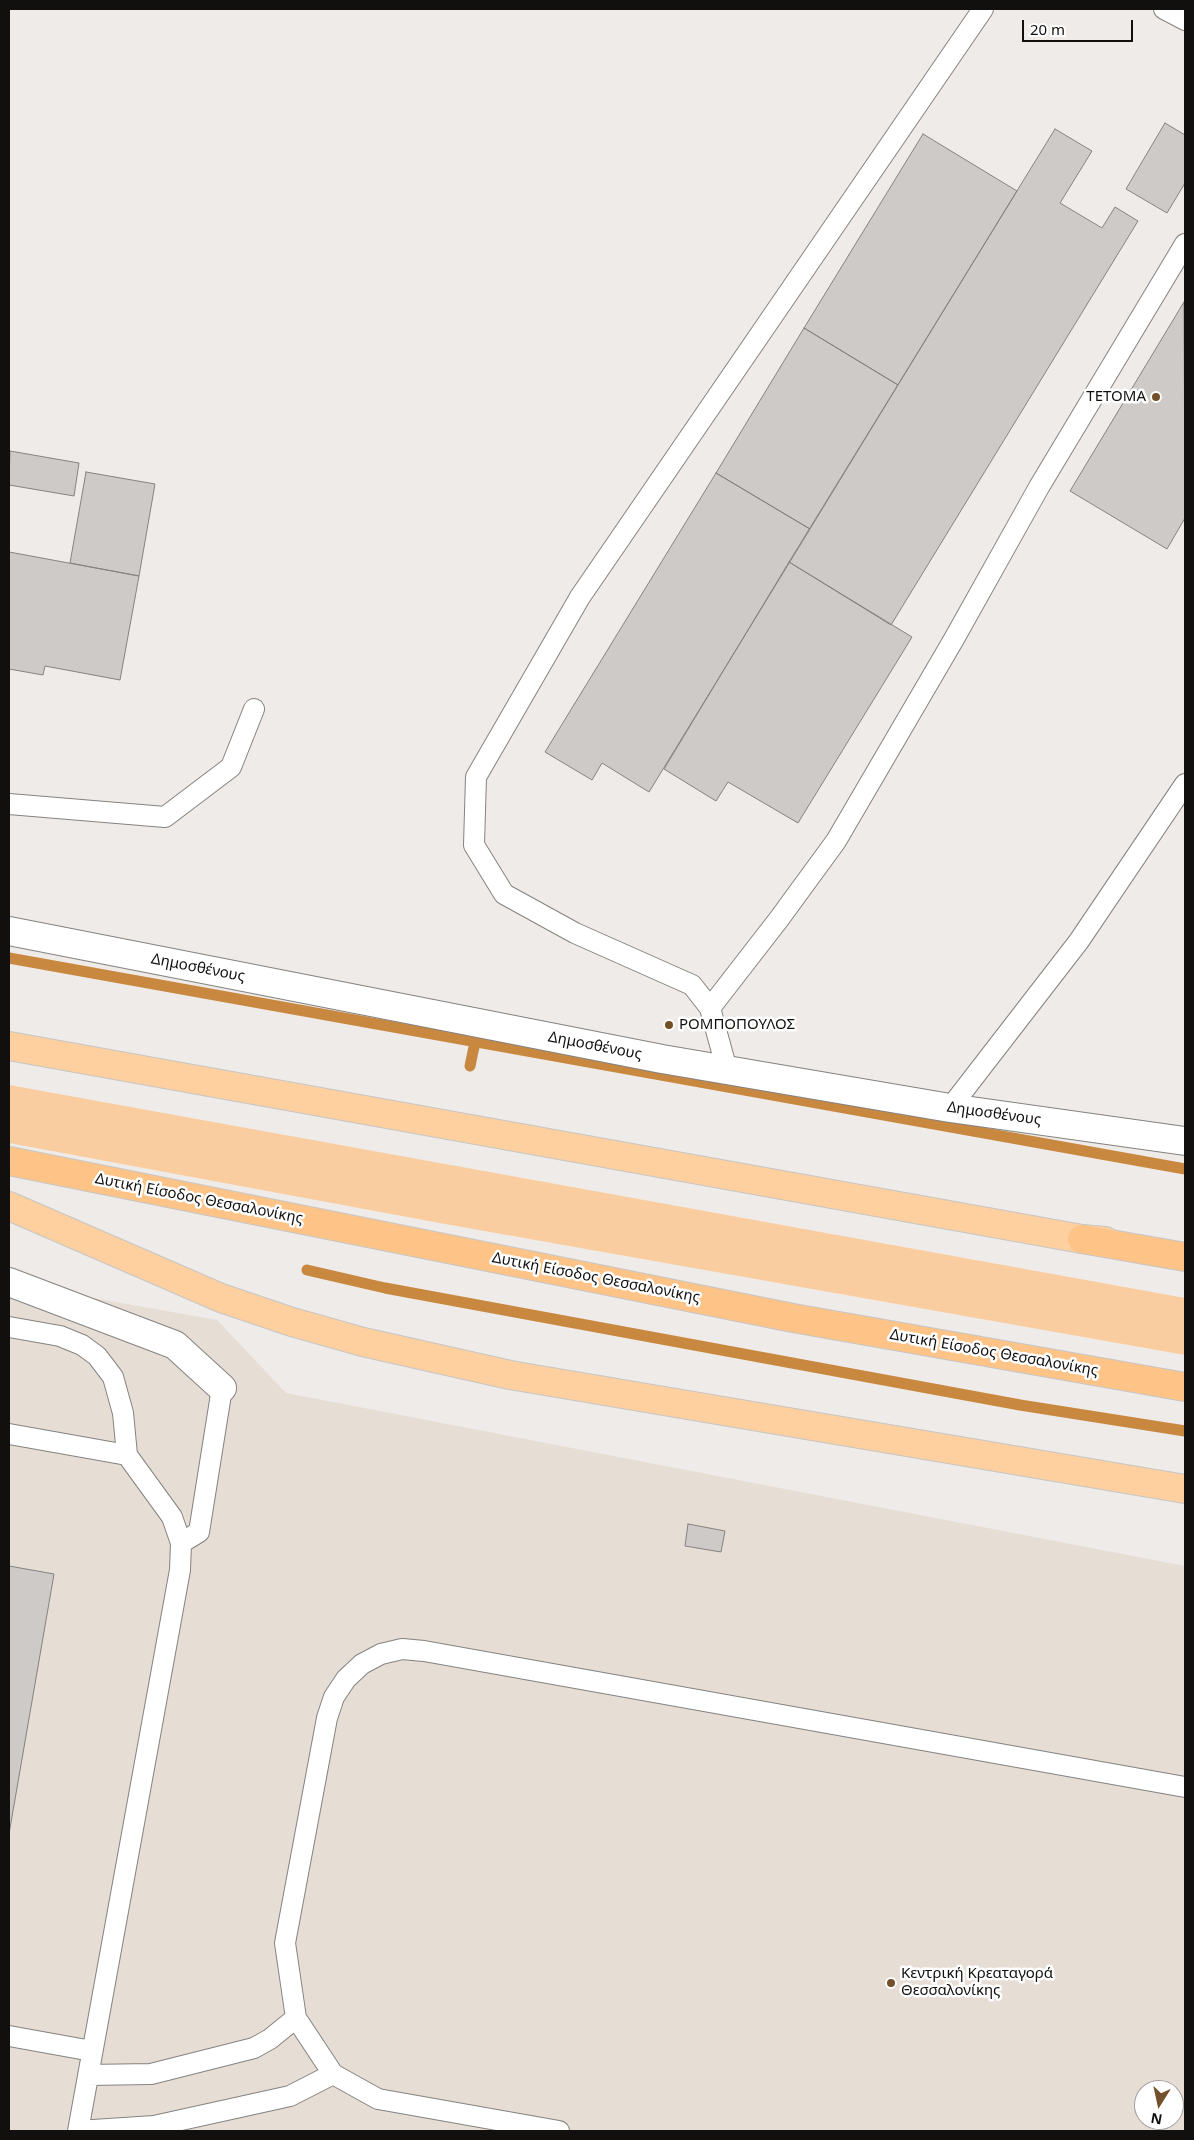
<!DOCTYPE html>
<html>
<head>
<meta charset="utf-8">
<style>
	body { margin:0 }
	#map { position:relative; width:1194px; height:2140px; overflow:hidden; background:#eeebe8; font-family:"Noto Sans",sans-serif }
	canvas { display:block }
	.frame { position:absolute; inset:0; border:10px solid #11100f; pointer-events:none }
	.north { position:absolute; left:1134px; top:2080px; width:50px; height:50px; box-sizing:border-box; background:#fff; border:1px solid #a09f9f; border-radius:50%; rotate:190deg; font-size:14px; font-weight:700; line-height:20px; text-align:center; color:#11100f }
	.north::after { content:''; display:block; margin:auto; width:18px; height:22px; background:#735029; clip-path:polygon(50% 0,100% 100%,50% 72%,0 100%) }
	.scale { position:absolute; left:1022px; top:20px; width:111px; height:22px; box-sizing:border-box; border:2px solid #11100f; border-top:0; padding-left:6px; font-size:15px; line-height:18px; white-space:nowrap; color:#11100f; -webkit-text-stroke:4px #fff; paint-order:stroke }
</style>
</head>
<body>
<div id="map">
<canvas width="1194" height="2140"></canvas>
<div class="frame"></div>
<div class="north">N</div>
<div class="scale">20 m</div>
</div>
<script>
const c = document.querySelector('canvas').getContext('2d');
c.lineJoin = 'round';
function fill(path, color) {
  c.fillStyle = color;
  c.fill(path, 'evenodd');
}
function shape(rows) {
  const path = new Path2D();
  for (const r of rows) {
    path.moveTo(r[0], r[1]);
    for (let i = 2; i < r.length; i += 2) path.lineTo(r[i], r[i + 1]);
  }
  return path;
}
function strokePath(path, color, width, dash) {
  c.strokeStyle = color;
  c.lineWidth = width;
  c.lineCap = dash ? 'butt' : 'round';
  c.setLineDash(dash || []);
  c.stroke(path);
}
function drawText(font, color, halo, rows, align = 'center') {
  c.font = font + ' "Noto Sans",sans-serif';
  c.lineWidth = 5;
  c.setLineDash([]);
  c.textBaseline = 'middle';
  c.strokeStyle = halo;
  c.fillStyle = color;
  for (const [text, x, y, turn = 0] of rows) {
    c.save();
    c.translate(x, y);
    c.rotate((+turn || 0) * Math.PI / 180);
    c.textAlign = isNaN(turn) ? turn : align;
    if (halo) c.strokeText(text, 0, 0);
    c.fillText(text, 0, 0);
    c.restore();
  }
}
fill(shape([
	[9,1283,217,1320,286,1393,1185,1566,1185,2131,9,2131],
	[1144,2090,1174,2090,1174,2120,1144,2120]
]), '#e6ddd5');
fill(shape([
	[9,1085,1185,1298,1185,1355,445,1224,9,1143]
]), '#facda0');
strokePath(shape([
	[9,958,1185,1169],
	[470,1066,475,1042],
	[307,1270,385,1288,1020,1405,1185,1431]
]), '#c88840', 11);
const building = shape([
	[1165,123,1185,135,1185,183,1167,213,1126,189,1165,123],
	[1055,129,1092,151,1060,203,1102,228,1115,207,1138,221,891,625,789,562,1055,129],
	[923,134,1017,191,898,385,804,328,923,134],
	[1184,302,1185,518,1167,549,1070,491,1184,302],
	[804,328,898,385,810,529,716,473,804,328],
	[10,451,79,463,74,496,9,485,10,451],
	[86,472,155,484,139,576,70,563,86,472],
	[716,473,810,529,649,792,602,763,592,780,545,752,716,473],
	[9,552,139,576,120,680,45,666,43,675,9,669,9,552],
	[789,562,912,637,798,823,728,782,716,801,664,769,789,562],
	[688,1524,725,1531,721,1552,685,1546,688,1524],
	[9,1566,54,1574,9,1834,9,1566]
]);
fill(building, '#cdcac7');
strokePath(building, '#85827f', 1);
const service = shape([
	[1164,9,1185,20],
	[9,804,165,817,231,767,254,709],
	[710,1008,779,919,836,841,954,639,1039,487,1185,244],
	[727,1070,710,1008,692,985,575,933,504,894,474,845,476,777,580,597,983,9],
	[950,1108,1079,941,1185,784],
	[9,1327,60,1336,82,1345,97,1356,113,1377,123,1413,127,1455,172,1517,181,1543,180,1570,78,2131,154,2126,290,2096,333,2074],
	[9,1434,127,1455],
	[181,1543,199,1532,222,1388],
	[9,2036,92,2051],
	[88,2075,151,2074,254,2048,270,2039,296,2018],
	[559,2131,378,2099,333,2074,296,2018,285,1943,327,1718,334,1697,346,1679,362,1664,381,1654,402,1649,424,1651,1185,1787]
]);
const minor = shape([
	[9,931,662,1059,950,1108,1185,1141],
	[9,1282,175,1345,222,1388]
]);
const trunk = shape([
	[9,1046,1082,1239,1105,1241],
	[9,1206,221,1298,292,1322,363,1342,510,1375,1185,1489]
]);
const motorway = shape([
	[9,1161,793,1318,1185,1387],
	[1082,1239,1185,1257]
]);
strokePath(service, '#858380', 22);
strokePath(minor, '#858380', 30);
strokePath(trunk, '#c6c6c5', 30);
strokePath(motorway, '#c6c6c5', 30);
strokePath(service, '#fff', 20);
strokePath(minor, '#fff', 28);
strokePath(trunk, '#fecf9f', 28);
strokePath(motorway, '#fec387', 28);
for (const [x, y, r, color] of [
	[1156,397,5,"#735029"],
	[669,1025,5,"#735029"],
	[891,1983,5,"#735029"]
]) {
  const dot = new Path2D();
  dot.arc(x, y, r, 0, 2 * Math.PI);
  c.fillStyle = color;
  c.fill(dot);
  strokePath(dot, '#fff', 2);
}
drawText('15px', '#11100f', '#fff', [
	["TETOMA",1146,397,"right"],
	["ΡΟΜΠΟΠΟΥΛΟΣ",679,1025],
	["Κεντρική Κρεαταγορά",901,1974],
	["Θεσσαλονίκης",901,1991]
], 'left');
drawText('15px', '#11100f', '#fff', [
	["Δημοσθένους",198,968,11],
	["Δημοσθένους",595,1046,11],
	["Δημοσθένους",994,1114,8],
	["Δυτική Είσοδος Θεσσαλονίκης",199,1199,11],
	["Δυτική Είσοδος Θεσσαλονίκης",596,1278,11],
	["Δυτική Είσοδος Θεσσαλονίκης",994,1353,10]
]);
</script>
</body>
</html>
